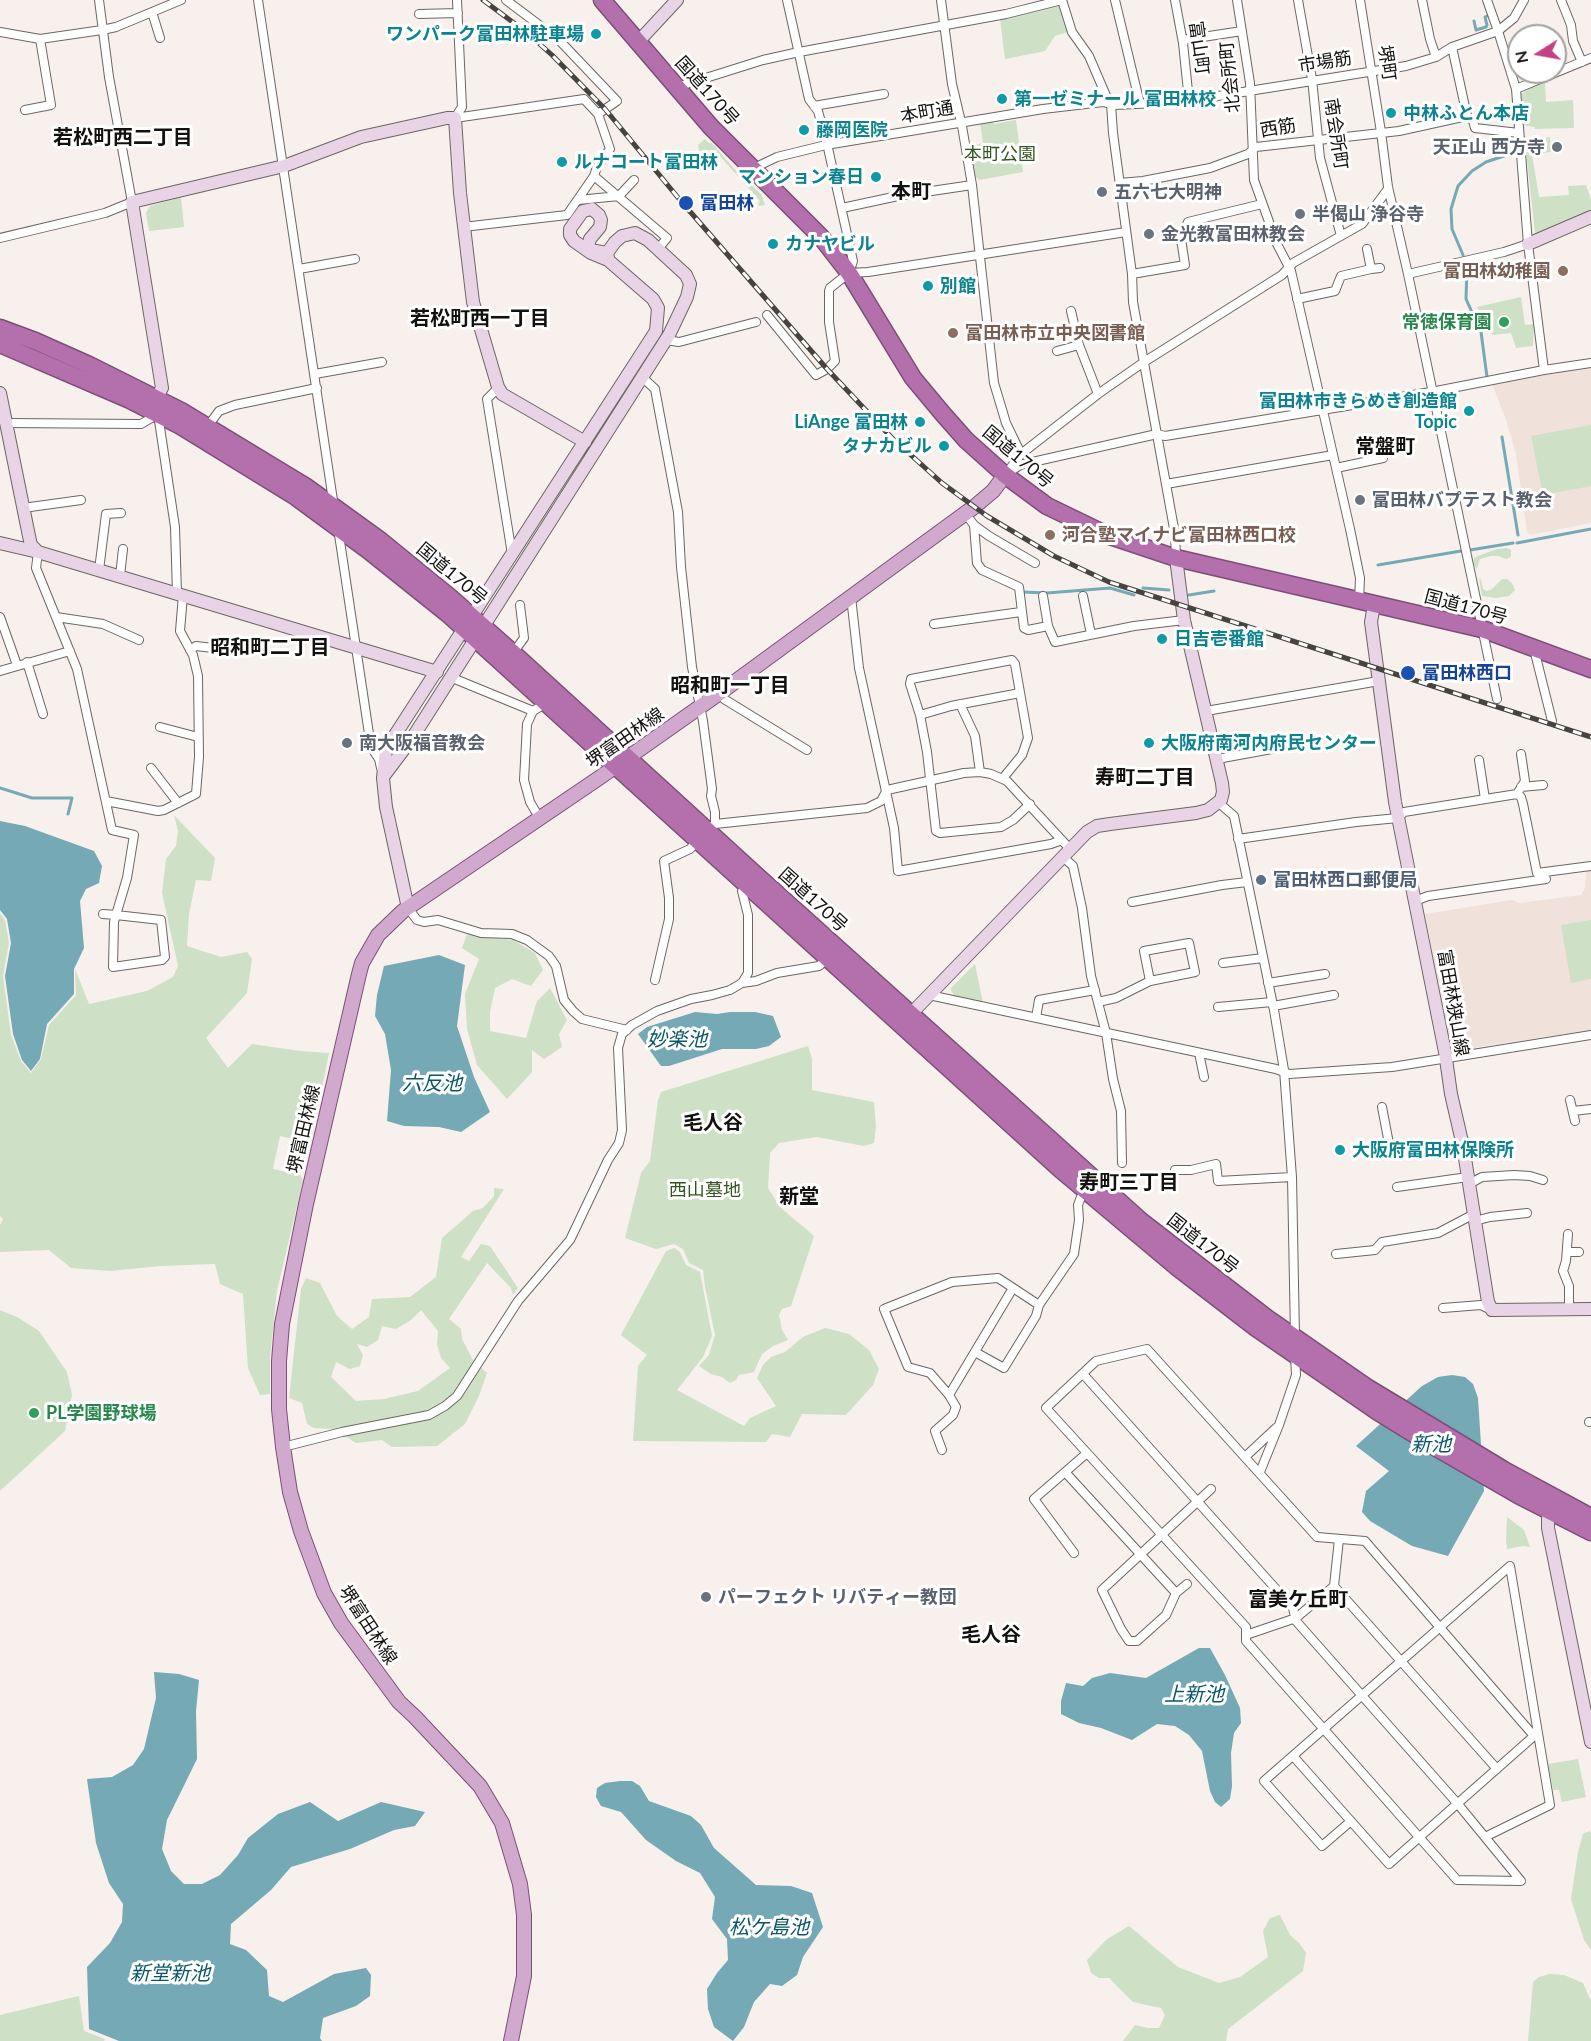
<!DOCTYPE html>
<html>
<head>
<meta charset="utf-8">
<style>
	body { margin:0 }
	#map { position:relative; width:1591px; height:2041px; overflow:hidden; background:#f7f0ec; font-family:Lato,sans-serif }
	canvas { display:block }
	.north { position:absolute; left:1507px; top:24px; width:60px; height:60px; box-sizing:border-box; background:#fff; border:2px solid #a1a09f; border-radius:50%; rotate:259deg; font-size:16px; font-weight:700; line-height:24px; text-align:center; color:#13110f }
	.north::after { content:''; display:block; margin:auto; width:21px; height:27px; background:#c54185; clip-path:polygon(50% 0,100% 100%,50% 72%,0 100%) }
</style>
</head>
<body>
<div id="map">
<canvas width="1591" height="2041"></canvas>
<div class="north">N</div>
</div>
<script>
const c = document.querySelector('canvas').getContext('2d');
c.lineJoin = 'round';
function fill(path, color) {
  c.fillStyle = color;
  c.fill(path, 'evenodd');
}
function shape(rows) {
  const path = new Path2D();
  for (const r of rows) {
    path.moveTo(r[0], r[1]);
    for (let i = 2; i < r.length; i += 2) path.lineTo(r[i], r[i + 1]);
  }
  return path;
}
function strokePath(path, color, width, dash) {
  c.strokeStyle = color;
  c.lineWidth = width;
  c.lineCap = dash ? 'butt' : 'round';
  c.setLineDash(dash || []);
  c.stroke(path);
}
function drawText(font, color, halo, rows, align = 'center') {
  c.font = font + ' Lato,"Noto Sans JP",sans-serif';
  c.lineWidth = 6;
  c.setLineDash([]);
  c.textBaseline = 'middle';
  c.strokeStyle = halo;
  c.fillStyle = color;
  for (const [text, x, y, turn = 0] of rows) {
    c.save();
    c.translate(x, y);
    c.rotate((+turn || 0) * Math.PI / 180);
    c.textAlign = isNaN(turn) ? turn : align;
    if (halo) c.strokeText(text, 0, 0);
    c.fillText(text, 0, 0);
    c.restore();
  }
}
fill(shape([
	[1591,367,1591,523,1530,535,1527,531,1516,454,1506,420,1492,384],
	[1591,870,1591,1030,1452,1051,1425,914,1512,900,1520,903,1581,895,1585,888,1586,871]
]), '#f0e1da');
fill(shape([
	[1061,4,1068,32,1055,36,1045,51,1005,59,1000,19],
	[1545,83,1546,102,1573,100,1574,128,1535,129,1535,127,1523,125,1521,94,1532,87],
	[1016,120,1023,172,979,180,975,176,970,146,983,143,980,123,993,121,994,124],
	[1550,137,1551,152,1532,154,1539,197,1569,195,1568,186,1586,185,1591,200,1591,212,1539,234,1535,233,1525,142],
	[705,139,709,143,712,143,737,172,761,194,765,205,759,206,758,204,760,201,718,154,704,156,700,155,698,145],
	[181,197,184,227,149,231,146,213,150,206],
	[1521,297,1525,325,1534,324,1533,346,1516,348,1511,333,1492,335,1492,331,1488,330,1477,307],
	[1591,425,1591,486,1543,495,1531,436],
	[1507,548,1511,550,1511,557,1506,559,1498,556,1491,556,1480,559,1477,569,1473,564,1474,558,1478,556,1497,549],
	[1479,578,1481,580,1483,589,1487,591,1492,589,1502,579,1507,579,1512,583,1515,590,1509,596,1496,598,1482,596],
	[174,815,215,858,211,881,196,880,189,914,187,946,221,957,247,952,252,959,247,993,206,1038,228,1068,252,1044,300,1051,329,1053,311,1143,280,1136,273,1169,300,1175,303,1180,277,1291,270,1357,270,1394,260,1395,248,1368,243,1294,220,1284,215,1264,161,1266,110,1271,71,1268,49,1250,0,1252,0,1225,3,1219,0,1216,0,913,5,920,9,943,3,976,11,1035,21,1061,31,1073,41,1059,49,1025,76,995,75,969,89,1004,147,991,173,977,178,966,162,893,166,859,176,846,178,831],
	[1591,920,1591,979,1571,983,1561,925],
	[467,934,513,940,535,953,543,970,531,986,512,979,495,988,490,1012,490,1031,526,1038,537,1001,550,988,567,1020,559,1034,562,1047,544,1059,532,1050,532,1072,507,1099,477,1065,467,1029,465,994,479,959,462,948],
	[975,964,983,1003,955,997,951,990,951,988],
	[808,1046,812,1059,812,1090,874,1102,876,1127,874,1143,864,1146,817,1137,779,1143,770,1153,768,1188,780,1207,814,1236,791,1306,782,1309,779,1315,782,1330,788,1340,773,1346,762,1354,754,1372,739,1375,736,1380,730,1383,722,1377,711,1374,699,1366,709,1355,715,1335,705,1287,703,1270,689,1263,683,1249,674,1244,656,1249,625,1238,641,1173,650,1161,658,1100,661,1092],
	[494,1188,504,1189,461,1257,469,1261,481,1244,490,1246,518,1288,513,1295,511,1288,487,1263,449,1319,461,1329,462,1339,473,1360,487,1373,479,1396,465,1424,437,1446,392,1447,382,1440,356,1443,335,1429,314,1428,307,1424,302,1403,289,1398,301,1289,306,1278,320,1283,337,1316,352,1329,369,1317,372,1299,410,1297,436,1277,442,1238,473,1211,483,1208,494,1196],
	[421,1310,438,1331,437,1344,441,1358,450,1368,418,1391,384,1399,356,1401,331,1377,336,1362,350,1369,360,1366,363,1355,357,1344,367,1347,378,1340,382,1326,396,1329,411,1320],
	[674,1248,680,1252,686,1265,700,1272,712,1336,703,1357,677,1390,744,1426,750,1418,776,1406,757,1378,763,1365,771,1357,785,1352,803,1337,825,1328,849,1334,869,1350,879,1369,873,1385,846,1415,802,1414,790,1437,772,1434,766,1442,633,1441,638,1366,647,1355,621,1335,666,1251],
	[0,1310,17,1317,39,1331,67,1372,72,1395,65,1431,0,1491],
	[1507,1517,1524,1530,1530,1547,1523,1546,1507,1549,1506,1541],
	[1578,1759,1586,1797,1562,1802,1559,1790,1553,1790,1548,1764],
	[1589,1831,1591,1833,1591,1950,1584,1940,1571,1899,1578,1852,1583,1834],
	[1280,1915,1290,1935,1299,1943,1306,1953,1303,1971,1228,2029,1226,2041,1123,2041,1135,2025,1148,2028,1159,2028,1165,2015,1161,2008,1133,2002,1109,1978,1099,1978,1091,1973,1087,1960,1107,1939,1129,1926,1178,1967,1219,1983,1240,1977,1268,1957,1263,1931,1270,1918],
	[1550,1974,1564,1975,1583,1983,1591,2001,1591,2041,1528,2041,1533,1982,1539,1977],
	[79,1996,84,2031,105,2039,104,2041,0,2041,0,2015]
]), '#cee0c5');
fill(shape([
	[0,821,25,826,94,851,102,866,99,883,86,889,80,901,84,948,74,969,74,994,47,1024,40,1059,31,1071,22,1060,13,1034,5,976,11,943,7,919,0,910],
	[439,955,465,965,457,1026,474,1077,490,1112,461,1132,439,1127,404,1126,387,1121,391,1070,385,1034,375,1016,377,995,384,966],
	[695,1012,717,1014,730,1012,755,1012,773,1016,781,1037,769,1046,756,1049,722,1049,669,1066,661,1066,638,1034,647,1027],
	[1452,1375,1465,1377,1473,1384,1478,1398,1484,1491,1448,1556,1412,1546,1370,1521,1362,1512,1366,1491,1389,1471,1356,1446,1422,1386,1438,1377],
	[1199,1648,1210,1648,1225,1675,1240,1708,1241,1723,1234,1733,1231,1753,1232,1786,1230,1799,1221,1807,1215,1802,1210,1791,1202,1751,1189,1735,1175,1726,1157,1724,1132,1740,1101,1728,1079,1723,1061,1714,1061,1701,1066,1683,1083,1686,1092,1678,1110,1673,1146,1678],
	[154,1672,179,1674,199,1680,196,1711,197,1759,167,1820,162,1849,171,1871,184,1884,202,1884,220,1875,238,1855,248,1838,278,1814,310,1802,338,1821,381,1802,425,1812,415,1826,394,1830,350,1849,291,1867,271,1890,231,1924,230,1944,246,1950,267,1970,269,1996,283,2002,334,1974,366,1968,371,1975,370,1996,356,2006,323,2018,320,2038,322,2041,119,2041,89,2029,87,1967,110,1943,122,1922,123,1904,109,1883,96,1843,87,1779,112,1777,133,1765,144,1749,156,1698],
	[620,1781,632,1781,640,1786,649,1801,691,1816,701,1825,714,1848,756,1885,791,1886,812,1893,823,1927,803,1957,797,1975,782,1986,770,1984,754,2002,744,2027,733,2041,714,2027,708,2009,707,1989,717,1973,728,1960,727,1939,712,1919,715,1897,700,1873,676,1861,646,1840,621,1812,601,1806,596,1797,597,1788,605,1783]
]), '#74a9b5');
strokePath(shape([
	[1474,21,1476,30,1486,27,1487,25,1485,17,1487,16],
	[1463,255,1452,229,1451,209,1458,186,1472,171,1486,162,1510,154],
	[1467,266,1466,299,1481,332,1487,377],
	[1502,437,1518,535],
	[1517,543,1591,529],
	[1470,550,1513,543],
	[1378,565,1461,551],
	[1143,588,1169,590],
	[1022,592,1047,593,1110,588,1134,595],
	[1189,595,1214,591],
	[0,788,32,798,72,798,68,814]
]), '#74a9b5', 3);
const street = shape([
	[258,0,334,507],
	[506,0,559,40,617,101,598,114],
	[941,0,952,84,962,126,972,185,994,383,1006,423,1021,454],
	[1062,0,1072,32,1089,56,1107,98,1111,104,1113,133,1132,274,1133,302,1175,534,1176,558],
	[1115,0,1140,104],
	[1175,0,1183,43,1189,101],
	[1237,0,1250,83,1254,180,1277,244,1291,271,1350,529,1360,578,1359,601],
	[1298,0,1312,79,1320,158,1341,236],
	[1360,0,1381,132,1388,187,1408,274,1497,699],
	[1422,0,1430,39,1436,57],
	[1487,0,1498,31,1516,89,1528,244,1544,370],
	[1561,0,1571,25,1573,41,1582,62],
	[152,12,160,38],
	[419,14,458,13],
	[0,32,40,39,102,30,116,27,181,0],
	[1183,40,1242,31],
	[1452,47,1467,116,1473,121,1475,128,1519,133],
	[677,87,763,60,799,52,1006,14,1062,0],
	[1516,89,1591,58],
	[814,106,884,94],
	[25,110,51,105,40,39],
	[455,118,584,99,598,114,610,149,597,167,594,176,567,215,463,227],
	[455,118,462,107,457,0],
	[752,169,777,157,826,145,1043,109,1103,102,1114,105,1180,102,1406,66,1436,57,1452,47,1498,31,1514,18,1524,0],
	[594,176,667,238,658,249],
	[1119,183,1143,181,1210,168,1248,154,1256,147,1399,131,1467,116],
	[578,200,619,196,634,180],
	[842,208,898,196,972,185],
	[0,238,105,213,132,202,109,77,99,0],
	[299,269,355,259],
	[1371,269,1380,268],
	[849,273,868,272,1126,232],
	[1132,274,1185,265,1181,239,1188,222,1262,204],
	[1408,274,1504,252,1528,244],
	[1297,299,1335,291,1341,276,1371,269,1367,249],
	[1071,311,1079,345,1098,394],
	[767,315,816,375,827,369,835,361,829,322,829,291,830,288,849,273,853,261,828,148,818,111,809,99,787,0],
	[666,340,679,342,756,322],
	[1057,351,1079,345],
	[315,374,382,362],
	[642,377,655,389,678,512,681,567,692,667,703,721,712,789,711,796,715,812,715,824],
	[498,388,487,399,512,554],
	[6,423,141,424,158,414,175,527,177,594],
	[208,426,219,411,235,405,317,388],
	[1336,468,1383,458],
	[1009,470,1021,454,1098,394,1144,362,1282,275,1293,263,1362,224,1388,189],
	[1005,475,1020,465,1028,463,1157,434,1165,436,1431,392,1544,370,1591,363],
	[1166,484,1333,455],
	[23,508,81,500],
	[965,513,974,525,989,536,1035,563],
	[974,525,977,563,982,570,1019,587,1024,628,1028,630,1048,626],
	[338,528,371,747,379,759,381,768],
	[38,552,36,568,77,669,112,830,134,835,127,878,116,915,103,914],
	[99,570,106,514,121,513],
	[120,576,123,549],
	[1043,596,1048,626,1055,642,1134,626,1184,620],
	[1083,596,1091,634],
	[851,597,859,668,894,828,898,871,1051,844,1062,840],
	[0,617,17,665],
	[56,617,103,624,139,640],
	[934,624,1021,612],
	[1534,649,1552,721],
	[190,650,196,646,247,652],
	[513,653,524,638,520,605],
	[27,662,43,714],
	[0,671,70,651],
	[450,677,533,711],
	[721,692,724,699,807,750],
	[960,704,975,736,980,772],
	[1206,711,1379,681],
	[920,715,951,706,1020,693],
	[160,727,198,737],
	[1217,759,1299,744],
	[1479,760,1485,799],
	[151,768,178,803],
	[1003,778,1022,755,1028,738,1015,664,1012,660,911,679,910,684,920,715,927,752,936,831,940,833,1001,827,1013,820,1030,804],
	[1521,787,1543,785],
	[1517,794,1521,797,1523,804,1537,873,1591,866],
	[106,801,158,811,164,810,196,794,199,757,198,676,193,655,180,631,183,595],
	[1219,803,1234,816,1274,1010,1284,1070,1292,1177,1295,1337],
	[540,819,530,802,524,780,526,743,527,724,533,711,546,703],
	[712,826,715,824,867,808,881,801,887,790,964,773,980,772,991,774,1007,781,1070,849],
	[1238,839,1356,822,1398,818,1404,812,1517,794,1525,781,1521,754],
	[1063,857,1073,866,1082,908,1091,976,1106,1033,1113,1079,1121,1111,1122,1163],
	[1415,901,1428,896,1546,879],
	[1132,902,1222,885,1247,882],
	[408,908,417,920,424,922,438,920,481,933,512,934,527,940,549,956,556,966,564,1000,573,1011,582,1019,627,1030],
	[116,915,161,920,165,957,162,960,113,967,114,922,116,915],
	[1223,963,1263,958],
	[655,980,669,919,669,898,664,861,690,849,698,840],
	[742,983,748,973,748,915,742,891,748,884],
	[1268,983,1325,974],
	[929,995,1276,1069,1289,1074,1392,1067,1591,1035],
	[1098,1002,1116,998,1150,981,1195,972,1189,943,1144,951,1150,981],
	[1273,1006,1334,995],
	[1218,1007,1272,1002],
	[1036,1018,1039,1000,1095,990],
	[1199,1053,1204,1077],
	[1570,1100,1575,1121],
	[1382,1107,1390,1149,1426,1146,1463,1146],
	[1573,1111,1591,1109],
	[1175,1170,1191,1170,1216,1164,1218,1181,1292,1177],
	[1469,1184,1482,1177,1514,1175,1530,1176,1543,1180],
	[1397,1187,1468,1177],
	[1475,1221,1490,1217,1527,1213],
	[1568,1234,1566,1261,1563,1271,1569,1286,1569,1309],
	[1567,1252,1579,1252],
	[1336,1254,1375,1250,1382,1242,1438,1233,1474,1214],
	[1443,1308,1481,1305,1491,1310],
	[975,1352,1004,1368,1036,1316,1039,1305,1074,1254,1079,1220,1078,1205,1081,1197,1087,1191],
	[1083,1374,1293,1608,1296,1621,1457,1803,1521,1881,1457,1880,1246,1641,1246,1627,1046,1408,1096,1361,1147,1349,1317,1537,1365,1541,1534,1736],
	[949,1395,1013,1288],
	[1589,1422,1591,1422],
	[283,1447,342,1432,429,1415,445,1406,457,1396,518,1301,570,1240,608,1160,619,1143,622,1130,618,1048,622,1034,632,1025,657,1011,691,999,712,995,730,990,742,983,756,981,777,973,819,966,828,958],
	[942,1450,935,1431,953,1415,956,1407,949,1395,930,1373,908,1367,884,1309,952,1282,998,1278,1039,1305],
	[1246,1456,1276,1428],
	[1065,1472,1176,1593],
	[1260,1472,1279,1425,1296,1375,1295,1356],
	[1074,1553,1034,1499,1087,1453],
	[1187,1584,1176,1593,1166,1615,1137,1641,1129,1641,1121,1629,1102,1590,1211,1489],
	[1334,1586,1497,1769],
	[1246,1635,1296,1618,1334,1586,1339,1539],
	[1293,1756,1389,1864,1534,1736,1537,1735],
	[1351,1821,1322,1846,1264,1781,1510,1566,1550,1805,1485,1837]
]);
const secondary = shape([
	[638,42,677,0],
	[1528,244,1591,217],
	[0,393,29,536,31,545,38,552],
	[156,399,162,388,132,202,284,166,361,137,447,118,455,118,460,193,473,302,498,387,502,394,585,442],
	[0,543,38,552,437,672],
	[1374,605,1371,622,1395,802,1445,1052,1451,1094,1463,1146,1488,1302,1492,1310,1591,1309],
	[383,777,411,740,669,335,687,297,690,284,686,275,648,240,635,233,622,236,615,242,607,253,608,258],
	[408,908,386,807,383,778,386,749,656,331,658,308,653,299,608,260,591,253,574,241,570,235,570,229,583,211,592,209,599,215,601,220,600,227,590,239,588,246,590,250,607,253],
	[906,1019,1087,832,1097,826,1110,824,1196,813,1208,810,1221,800,1223,792,1222,783,1184,620,1176,558],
	[1553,1505,1548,1518,1548,1528,1591,1742]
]);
const primary = shape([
	[511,2041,524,1976,524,1915,520,1884,502,1823,480,1786,415,1717,399,1702,341,1623,324,1593,301,1531,290,1492,283,1447,279,1409,279,1361,282,1324,306,1204,359,974,362,963,378,935,403,911,599,778,721,692,974,507,993,491,1005,475]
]);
const highway = shape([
	[602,0,711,127,821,237,849,273,913,378,943,414,966,440,1005,475,1047,506,1107,535,1176,558,1482,629,1591,669],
	[0,328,35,341,89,365,183,412,305,486,381,541,451,598,513,653,756,875,1141,1221,1267,1318,1368,1388,1504,1470,1591,1517],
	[0,344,130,400,179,425,296,497,368,550,448,614,1060,1169,1178,1268,1256,1328,1378,1412,1435,1447,1520,1496,1591,1532]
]);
strokePath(street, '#6c6663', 10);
strokePath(secondary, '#6c6663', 14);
strokePath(primary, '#7c4f76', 16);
strokePath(highway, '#7c4f76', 19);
strokePath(street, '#fff', 8);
strokePath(secondary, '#e8d4e6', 12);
strokePath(primary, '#d2a9ce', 14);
strokePath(highway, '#b470ad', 16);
const rail = shape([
	[483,0,526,32,552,55,605,109,680,200,827,369,892,438,942,483,987,516,1054,556,1109,582,1591,737]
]);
strokePath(rail, '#464340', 5);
strokePath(rail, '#fff', 3, [9]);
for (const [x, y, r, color] of [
	[596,34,6,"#0f9aa8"],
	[1002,99,6,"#0f9aa8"],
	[1391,113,6,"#0f9aa8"],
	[804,130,6,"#0f9aa8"],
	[1557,147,6,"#6b7280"],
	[562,162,6,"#0f9aa8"],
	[876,177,6,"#0f9aa8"],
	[1102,192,6,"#6b7280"],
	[686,203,8,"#1a4fb4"],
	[1300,214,6,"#6b7280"],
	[1149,234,6,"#6b7280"],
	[773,244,6,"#0f9aa8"],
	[1563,271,6,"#8d6e63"],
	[928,286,6,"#0f9aa8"],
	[1504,322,6,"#2e9e5b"],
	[953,333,6,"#8d6e63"],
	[1469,411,6,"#0f9aa8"],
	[920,422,6,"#0f9aa8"],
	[944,446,6,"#0f9aa8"],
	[1360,500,6,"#6b7280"],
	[1050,535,6,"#8d6e63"],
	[1162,639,6,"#0f9aa8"],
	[1408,673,8,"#1a4fb4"],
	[347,743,6,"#6b7280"],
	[1149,743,6,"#0f9aa8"],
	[1261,880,6,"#5c6f8a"],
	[1340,1150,6,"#0f9aa8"],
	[34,1413,6,"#2e9e5b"],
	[706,1597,6,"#6b7280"]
]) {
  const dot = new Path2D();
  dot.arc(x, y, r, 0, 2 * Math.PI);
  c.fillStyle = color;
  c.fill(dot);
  strokePath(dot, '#fff', 2);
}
drawText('bold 18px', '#0d838f', '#fff', [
	["ワンパーク富田林駐車場",584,34,"right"],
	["第一ゼミナール 富田林校",1014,99],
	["中林ふとん本店",1403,113],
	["藤岡医院",816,130],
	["ルナコート富田林",574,162],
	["マンション春日",864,177,"right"],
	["カナヤビル",785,244],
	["別館",940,286],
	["富田林市きらめき創造館",1457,401,"right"],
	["Topic",1457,422,"right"],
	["LiAnge 富田林",908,422,"right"],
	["タナカビル",932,446,"right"],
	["日吉壱番館",1174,639],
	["大阪府南河内府民センター",1161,743],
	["大阪府富田林保険所",1352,1150]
], 'left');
drawText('18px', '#13110f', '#fff', [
	["富山町",1199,48,82],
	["市場筋",1325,62,-9],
	["堺町",1387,63,81],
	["北会所町",1230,77,-96],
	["国道170号",707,91,48],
	["本町通",927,112,-10],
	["西筋",1278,128,-10],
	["南会所町",1336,134,81],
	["国道170号",1018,457,40],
	["国道170号",452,574,40],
	["国道170号",1466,607,15],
	["堺富田林線",625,738,-35],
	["国道170号",813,900,42],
	["富田林狭山線",1453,1003,80],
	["堺富田林線",304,1129,-77],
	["国道170号",1203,1244,38],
	["堺富田林線",368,1625,57]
]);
drawText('bold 18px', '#5b616d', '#fff', [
	["天正山 西方寺",1545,147,"right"],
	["五六七大明神",1114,192],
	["半偈山 浄谷寺",1312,214],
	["金光教富田林教会",1161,234],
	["富田林バプテスト教会",1372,500],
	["南大阪福音教会",359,743],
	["パーフェクト リバティー教団",718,1597]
], 'left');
drawText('18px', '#355520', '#fff', [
	["本町公園",1000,154],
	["西山墓地",705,1190]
]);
drawText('bold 18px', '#164399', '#fff', [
	["富田林",700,203],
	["富田林西口",1422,673]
], 'left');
drawText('bold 18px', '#785e54', '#fff', [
	["富田林幼稚園",1551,271,"right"],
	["富田林市立中央図書館",965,333],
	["河合塾マイナビ富田林西口校",1062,535]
], 'left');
drawText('bold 18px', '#27864d', '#fff', [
	["常徳保育園",1492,322],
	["PL学園野球場",46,1413,"left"]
], 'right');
drawText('bold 18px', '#4e5e75', '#fff', [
	["富田林西口郵便局",1273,880]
], 'left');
drawText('bold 20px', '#13110f', '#fff', [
	["若松町西二丁目",123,138],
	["本町",911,192],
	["若松町西一丁目",480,319],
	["常盤町",1385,447],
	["昭和町二丁目",270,648],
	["昭和町一丁目",730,686],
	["寿町二丁目",1145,778],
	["毛人谷",713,1123],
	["寿町三丁目",1129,1183],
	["新堂",799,1197],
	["富美ケ丘町",1298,1600],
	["毛人谷",991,1635]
]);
drawText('italic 20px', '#095764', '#fff', [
	["妙楽池",677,1040],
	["六反池",432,1084],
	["新池",1431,1445],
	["上新池",1194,1695],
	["松ケ島池",769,1928],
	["新堂新池",170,1974]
]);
</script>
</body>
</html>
